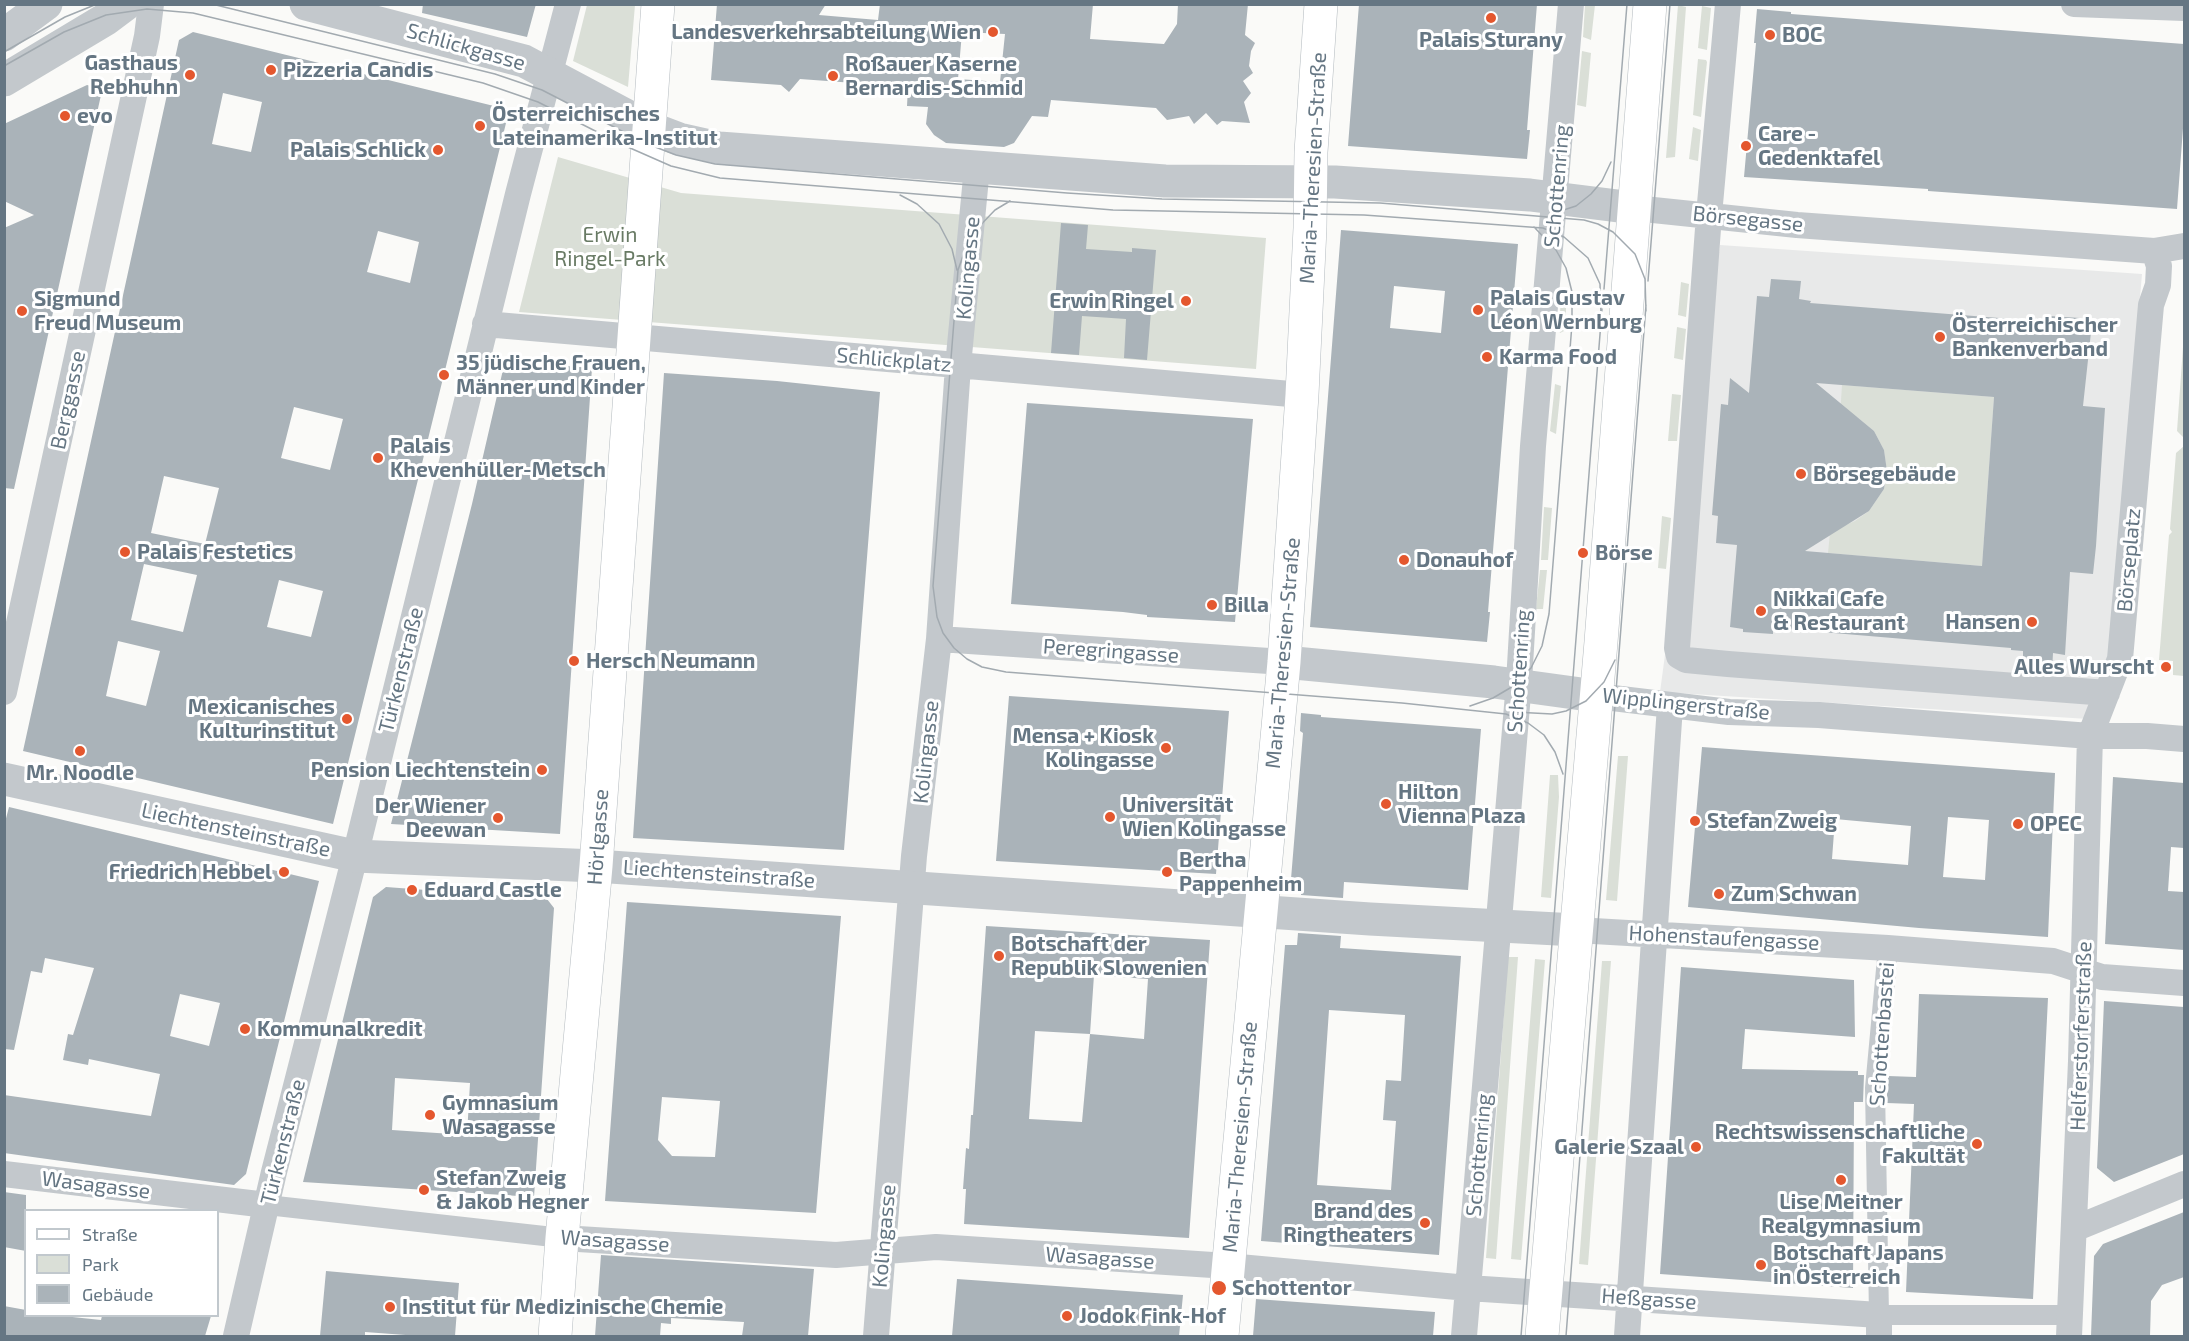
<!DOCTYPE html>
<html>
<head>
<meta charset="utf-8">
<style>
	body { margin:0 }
	#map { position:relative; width:2189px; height:1341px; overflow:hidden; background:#fafaf8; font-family:"Exo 2",sans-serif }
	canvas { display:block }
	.frame { position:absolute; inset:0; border:6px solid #657683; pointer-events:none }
	.legend { position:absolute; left:24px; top:1209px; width:195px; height:108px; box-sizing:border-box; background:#fff; border:2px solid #c1c8cd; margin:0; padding:8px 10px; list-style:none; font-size:18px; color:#657683 }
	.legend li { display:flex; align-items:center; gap:12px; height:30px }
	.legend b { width:30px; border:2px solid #c1c8cd }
</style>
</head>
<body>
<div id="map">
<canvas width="2189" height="1341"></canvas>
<div class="frame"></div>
<ul class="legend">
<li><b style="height:8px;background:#fff"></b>Straße</li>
<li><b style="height:16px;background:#dadfd7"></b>Park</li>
<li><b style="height:16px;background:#aab3b9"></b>Gebäude</li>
</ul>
</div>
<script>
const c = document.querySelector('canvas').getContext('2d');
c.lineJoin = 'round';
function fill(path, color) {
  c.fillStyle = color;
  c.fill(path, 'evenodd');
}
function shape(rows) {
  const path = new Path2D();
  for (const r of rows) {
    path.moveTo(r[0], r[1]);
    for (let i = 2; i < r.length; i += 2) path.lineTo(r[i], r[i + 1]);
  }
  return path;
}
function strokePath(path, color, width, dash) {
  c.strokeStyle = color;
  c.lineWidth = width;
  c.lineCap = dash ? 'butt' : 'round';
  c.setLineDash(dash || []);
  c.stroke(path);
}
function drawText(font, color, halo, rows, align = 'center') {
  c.font = font + ' "Exo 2",sans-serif';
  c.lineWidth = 6;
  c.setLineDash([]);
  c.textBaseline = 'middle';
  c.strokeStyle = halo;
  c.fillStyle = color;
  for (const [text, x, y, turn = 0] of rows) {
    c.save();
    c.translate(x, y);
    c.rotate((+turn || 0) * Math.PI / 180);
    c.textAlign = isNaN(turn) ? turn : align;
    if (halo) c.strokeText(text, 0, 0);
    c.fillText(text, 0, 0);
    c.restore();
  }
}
fill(shape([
	[1720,245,2142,274,2104,720,1660,692]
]), '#e8e9e9');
fill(shape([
	[587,5,635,5,628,87,573,61],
	[1585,5,1595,5,1591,40,1583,37],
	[1678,5,1686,7,1675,157,1666,158],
	[1702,6,1711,8,1707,50,1698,48],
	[1582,51,1591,53,1586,107,1577,105],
	[1698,59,1706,60,1707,62,1701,117,1693,115],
	[1693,127,1701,130,1698,161,1689,159],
	[558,157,681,193,1266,238,1256,369,519,312],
	[1681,282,1689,284,1686,317,1678,315],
	[1566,295,1566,330,1560,333,1559,330,1561,296],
	[1677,327,1686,329,1683,360,1674,358],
	[2184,333,2184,438,2177,431],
	[1555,384,1561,386,1556,434,1550,431],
	[1842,385,1994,397,1982,566,1828,553,1831,523,1843,526,1855,521,1869,511,1884,489,1887,471,1884,450,1874,431,1857,417,1840,416],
	[1672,394,1681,395,1677,441,1668,441],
	[2184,446,2184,676,2173,675,2173,661,2159,660,2169,535,2172,532,2170,529,2176,453],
	[1544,507,1552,508,1548,560,1541,560],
	[1662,516,1671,518,1666,569,1658,568],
	[1540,570,1547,570,1543,609,1536,609],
	[1618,756,1628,756,1617,901,1606,900],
	[1550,775,1558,775,1559,797,1551,898,1541,897],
	[1508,957,1518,957,1496,1259,1486,1258],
	[1535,959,1545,960,1521,1260,1511,1259],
	[1602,961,1611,961,1588,1265,1579,1264]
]), '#dadfd7');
fill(shape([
	[423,4,536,4,527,37,422,13],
	[717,4,826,4,819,15,878,20,880,4,1093,4,1090,39,1164,44,1177,24,1178,4,1248,4,1245,35,1255,43,1251,51,1249,66,1253,73,1243,81,1251,93,1244,102,1250,123,1222,121,1217,125,1206,113,1194,124,1189,116,1167,120,1156,108,1051,100,1048,117,1032,116,1014,143,1004,147,946,143,934,135,926,124,928,107,907,106,908,87,800,79,789,92,781,85,711,80],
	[962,32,1005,34,1000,82,958,79],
	[1359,4,1537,4,1527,130,1530,130,1527,159,1348,146],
	[1757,9,1791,12,1791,14,2184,44,2184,115,2177,209,1928,191,1928,189,1744,177,1756,43,1754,43],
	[193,32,498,107,507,119,333,824,23,751,179,40],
	[223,93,262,102,251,152,212,144],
	[378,231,419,242,410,283,367,272],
	[294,407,343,419,330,470,281,458],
	[164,476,219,488,205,544,151,533],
	[144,564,197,575,183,632,131,620],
	[279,580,323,591,311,637,267,627],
	[118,641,160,651,146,706,106,696],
	[87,85,96,87,101,95,14,489,4,488,4,228,34,215,4,201,4,124],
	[1061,223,1088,225,1086,249,1132,252,1132,248,1156,250,1147,360,1124,358,1126,319,1082,316,1079,355,1051,353],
	[1341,230,1518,244,1488,612,1490,612,1487,642,1310,627],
	[1394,286,1445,291,1441,333,1390,328],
	[1771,279,1801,281,1799,299,1811,301,1810,303,2037,321,2037,318,2050,320,2050,316,2080,318,2079,322,2092,323,2083,406,2105,408,2096,546,2093,574,2070,572,2065,655,2053,653,2052,671,2023,669,2023,651,2011,650,2011,648,1786,629,1785,632,1773,631,1773,634,1743,632,1743,629,1730,627,1737,545,1716,543,1718,516,1712,515,1721,404,1728,405,1730,378,1749,393,1757,296,1769,297],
	[1816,383,1994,397,1982,566,1805,551,1869,511,1884,489,1887,471,1884,450,1874,431],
	[505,361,592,368,560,834,391,824,472,504],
	[664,373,777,381,880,392,844,850,633,838],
	[1027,403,1253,419,1235,622,1147,617,1147,615,1123,612,1011,604],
	[1009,696,1229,711,1216,874,996,861],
	[1301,713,1321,715,1321,717,1481,729,1468,890,1344,882,1343,898,1301,895,1302,880,1291,879,1303,733,1300,731],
	[1702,747,2055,773,2048,937,1919,928,1688,907],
	[1948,817,1989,820,1985,880,1943,877],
	[1835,819,1911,826,1908,865,1832,859],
	[2113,777,2184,783,2184,848,2171,847,2168,891,2184,892,2184,950,2105,944],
	[9,807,319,881,246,1174,234,1185,4,1153,4,1095,151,1116,160,1074,89,1059,88,1065,63,1060,68,1034,73,1035,94,968,45,958,42,973,31,971,14,1050,4,1049,4,826],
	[180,994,220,1003,209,1046,170,1036],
	[386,887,547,899,554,908,534,1197,303,1182,373,897],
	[395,1078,470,1083,467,1135,392,1130],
	[627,902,841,916,816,1213,605,1201],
	[662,1097,720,1101,715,1157,672,1156,658,1140],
	[986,926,1210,940,1189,1238,964,1224,966,1189,963,1189,966,1148,969,1149,971,1115,973,1115],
	[1094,975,1148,979,1144,1039,1090,1034],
	[1035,1031,1090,1034,1082,1122,1029,1119],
	[1298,933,1341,936,1340,948,1461,956,1439,1255,1261,1241,1285,945,1297,945],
	[1329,1010,1405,1015,1401,1081,1386,1080,1383,1120,1396,1121,1391,1190,1317,1185],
	[1681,967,1854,980,1855,1037,1745,1029,1742,1069,1858,1071,1858,1075,1864,1075,1863,1102,1854,1102,1853,1288,1660,1274],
	[1919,994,2048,998,2033,1299,1906,1292,1914,1104,1887,1103,1887,1088,1888,1076,1916,1077],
	[2104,1001,2184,1007,2184,1154,2114,1182,2097,1168],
	[4,1192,26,1195,26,1251,4,1247],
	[2184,1212,2184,1277,2162,1285,2151,1301,2150,1336,2091,1336,2094,1256,2103,1244],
	[601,1255,814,1269,808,1336,742,1336,744,1322,671,1318,671,1324,661,1323,660,1336,595,1336],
	[326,1271,459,1283,455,1336,419,1336,365,1332,365,1336,320,1336],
	[957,1279,1183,1295,1179,1336,952,1336],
	[1256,1299,1435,1312,1433,1336,1253,1336],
	[4,1306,26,1310,26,1316,63,1316,101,1320,102,1316,211,1316,205,1336,16,1336,4,1335]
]), '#aab3b9');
const secondary = shape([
	[555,1336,562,1238,596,866,658,4],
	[1222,1336,1284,662,1302,395,1310,228,1311,152,1321,4],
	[1542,1336,1601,642,1650,4]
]);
strokePath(secondary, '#b3babf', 34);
strokePath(shape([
	[1888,948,1875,1088,1879,1315,2070,1315],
	[267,1205,562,1238]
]), '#c3c8cc', 20);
strokePath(shape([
	[1728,4,1709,215,1677,648,1679,656,1686,660,1728,664,2107,693],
	[2074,4,2184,8],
	[1634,208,1797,225,2154,251,2184,246],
	[485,324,1302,395],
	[939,639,1284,662],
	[4,692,147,36,151,4],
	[1596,696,1729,712,1819,715,2090,736,2147,736,2184,739],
	[1576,930,1888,948,2053,961,2102,977,2184,983],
	[4,1174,267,1205],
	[2074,1229,2184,1184],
	[562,1238,836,1255,936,1247,1228,1266,1468,1288,1879,1315,1879,1336],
	[236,1336,274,1172,355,856,518,194,568,4],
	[876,1336,914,856,939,639,958,366,977,167],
	[1464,1336,1519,682,1533,446,1571,4],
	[1627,1336,1670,706],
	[2069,1336,2081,1061,2090,736,2120,659,2151,305,2158,285,2159,266,2154,251]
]), '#c3c8cc', 26);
strokePath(shape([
	[306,4,524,61,650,128,679,139,719,148,1165,181,1335,182,1530,195,1634,208],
	[4,35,46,4],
	[4,80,106,19,126,4],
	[1284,662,1494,682,1596,696],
	[4,779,355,856,596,866,1370,919,1576,930]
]), '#c3c8cc', 33);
strokePath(secondary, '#fff', 33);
strokePath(shape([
	[212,4,495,74,542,90,645,143,676,155,715,164,1067,193,1162,199,1380,203,1584,220,1598,224,1613,232,1635,254,1645,279,1646,311],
	[4,52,65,17,97,4],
	[4,66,64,32,106,15,147,9,193,13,483,83,538,102,621,144,671,166,720,178,1113,210,1364,215,1543,228,1564,237,1588,258,1600,284,1601,316],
	[900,195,917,204,939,224,952,249,957,270],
	[1010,201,995,210,970,236,958,270,933,586,937,617,943,633,954,648,967,659,982,667,1006,672,1402,703,1506,714,1528,723,1544,735,1555,752,1563,774],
	[1554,213,1576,206,1591,194,1602,181,1611,162],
	[1648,281,1670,4],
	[1604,289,1627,4],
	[1470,706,1493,698,1510,688,1531,668,1542,646,1549,614,1572,324,1572,292,1566,268,1556,250,1534,227],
	[1514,712,1552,714,1566,711,1586,701,1604,682,1615,660],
	[1521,1336,1602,309],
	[1566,1336,1646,305]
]), '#a2aab0', 1.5);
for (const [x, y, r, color] of [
	[1491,18,6,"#e4572e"],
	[993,32,6,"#e4572e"],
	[1770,35,6,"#e4572e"],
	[271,70,6,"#e4572e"],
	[190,75,6,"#e4572e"],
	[833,76,6,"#e4572e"],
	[65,116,6,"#e4572e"],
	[480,126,6,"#e4572e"],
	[1746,146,6,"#e4572e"],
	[438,150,6,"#e4572e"],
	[1186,301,6,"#e4572e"],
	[1478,310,6,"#e4572e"],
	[22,311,6,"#e4572e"],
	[1940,337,6,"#e4572e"],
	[1487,357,6,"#e4572e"],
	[444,375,6,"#e4572e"],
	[378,458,6,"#e4572e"],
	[1801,474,6,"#e4572e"],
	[125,552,6,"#e4572e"],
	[1583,553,6,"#e4572e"],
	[1404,560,6,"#e4572e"],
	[1212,605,6,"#e4572e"],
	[1761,611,6,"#e4572e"],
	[2032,622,6,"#e4572e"],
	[574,661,6,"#e4572e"],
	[2166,667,6,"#e4572e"],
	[347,719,6,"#e4572e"],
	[1166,748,6,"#e4572e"],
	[80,751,6,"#e4572e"],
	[542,770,6,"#e4572e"],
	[1386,804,6,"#e4572e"],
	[1110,817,6,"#e4572e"],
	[498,818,6,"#e4572e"],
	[1695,821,6,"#e4572e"],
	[2018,824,6,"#e4572e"],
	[284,872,6,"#e4572e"],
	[1167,872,6,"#e4572e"],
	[412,890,6,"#e4572e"],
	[1719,894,6,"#e4572e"],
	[999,956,6,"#e4572e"],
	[245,1029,6,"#e4572e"],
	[430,1115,6,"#e4572e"],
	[1977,1144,6,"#e4572e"],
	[1696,1147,6,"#e4572e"],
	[1841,1180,6,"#e4572e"],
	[424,1190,6,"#e4572e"],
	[1425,1223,6,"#e4572e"],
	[1761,1265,6,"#e4572e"],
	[1219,1288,8,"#e4572e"],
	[390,1307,6,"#e4572e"],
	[1067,1316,6,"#e4572e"]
]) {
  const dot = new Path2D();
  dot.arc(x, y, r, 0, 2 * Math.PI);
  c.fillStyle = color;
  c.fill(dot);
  strokePath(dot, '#fff', 2);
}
drawText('bold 21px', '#657683', '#fff', [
	["Landesverkehrsabteilung Wien",981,32,"right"],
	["BOC",1782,35],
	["Palais Sturany",1491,40,"center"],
	["Gasthaus",178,63,"right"],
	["Rebhuhn",178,87,"right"],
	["Roßauer Kaserne",845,64],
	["Bernardis-Schmid",845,88],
	["Pizzeria Candis",283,70],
	["Österreichisches",492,114],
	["Lateinamerika-Institut",492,138],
	["evo",77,116],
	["Care -",1758,134],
	["Gedenktafel",1758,158],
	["Palais Schlick",426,150,"right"],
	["Palais Gustav",1490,298],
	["Léon Wernburg",1490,322],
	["Sigmund",34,299],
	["Freud Museum",34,323],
	["Erwin Ringel",1174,301,"right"],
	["Österreichischer",1952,325],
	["Bankenverband",1952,349],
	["Karma Food",1499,357],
	["35 jüdische Frauen,",456,363],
	["Männer und Kinder",456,387],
	["Palais",390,446],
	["Khevenhüller-Metsch",390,470],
	["Börsegebäude",1813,474],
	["Palais Festetics",137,552],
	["Börse",1595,553],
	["Donauhof",1416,560],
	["Nikkai Cafe",1773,599],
	["& Restaurant",1773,623],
	["Billa",1224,605],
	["Hansen",2020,622,"right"],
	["Hersch Neumann",586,661],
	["Alles Wurscht",2154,667,"right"],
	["Mexicanisches",335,707,"right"],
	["Kulturinstitut",335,731,"right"],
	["Mensa + Kiosk",1154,736,"right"],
	["Kolingasse",1154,760,"right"],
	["Pension Liechtenstein",530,770,"right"],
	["Mr. Noodle",80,773,"center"],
	["Hilton",1398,792],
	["Vienna Plaza",1398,816],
	["Universität",1122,805],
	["Wien Kolingasse",1122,829],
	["Der Wiener",486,806,"right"],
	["Deewan",486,830,"right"],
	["Stefan Zweig",1707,821],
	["OPEC",2030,824],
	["Bertha",1179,860],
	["Pappenheim",1179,884],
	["Friedrich Hebbel",272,872,"right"],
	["Eduard Castle",424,890],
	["Zum Schwan",1731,894],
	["Botschaft der",1011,944],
	["Republik Slowenien",1011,968],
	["Kommunalkredit",257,1029],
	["Gymnasium",442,1103],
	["Wasagasse",442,1127],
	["Rechtswissenschaftliche",1965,1132,"right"],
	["Fakultät",1965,1156,"right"],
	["Galerie Szaal",1684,1147,"right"],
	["Stefan Zweig",436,1178],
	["& Jakob Hegner",436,1202],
	["Lise Meitner",1841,1202,"center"],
	["Realgymnasium",1841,1226,"center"],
	["Brand des",1413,1211,"right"],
	["Ringtheaters",1413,1235,"right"],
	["Botschaft Japans",1773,1253],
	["in Österreich",1773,1277],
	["Schottentor",1232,1288],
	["Institut für Medizinische Chemie",402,1307],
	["Jodok Fink-Hof",1079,1316]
], 'left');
drawText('21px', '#657683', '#fff', [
	["Schlickgasse",466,47,16],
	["Maria-Theresien-Straße",1313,168,-87],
	["Schottenring",1557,186,-85],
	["Börsegasse",1748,219,6],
	["Kolingasse",968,268,-85],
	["Schlickplatz",894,360,5],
	["Berggasse",68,400,-78],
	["Börseplatz",2129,560,-85],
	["Peregringasse",1111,651,4],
	["Maria-Theresien-Straße",1283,653,-85],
	["Türkenstraße",401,670,-76],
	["Schottenring",1519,671,-86],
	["Wipplingerstraße",1686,704,6],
	["Kolingasse",926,752,-84],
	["Liechtensteinstraße",236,830,12],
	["Hörlgasse",598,837,-86],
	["Liechtensteinstraße",719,874,4],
	["Hohenstaufengasse",1724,938,3],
	["Schottenbastei",1882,1034,-86],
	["Helferstorferstraße",2081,1036,-88],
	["Maria-Theresien-Straße",1240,1137,-85],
	["Türkenstraße",283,1142,-76],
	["Schottenring",1479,1155,-85],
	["Wasagasse",96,1185,7],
	["Kolingasse",884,1236,-85],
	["Wasagasse",615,1241,4],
	["Wasagasse",1100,1258,4],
	["Heßgasse",1649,1299,4]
]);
drawText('21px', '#687a64', '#fff', [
	["Erwin",610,235],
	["Ringel-Park",610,259]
]);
</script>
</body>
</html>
